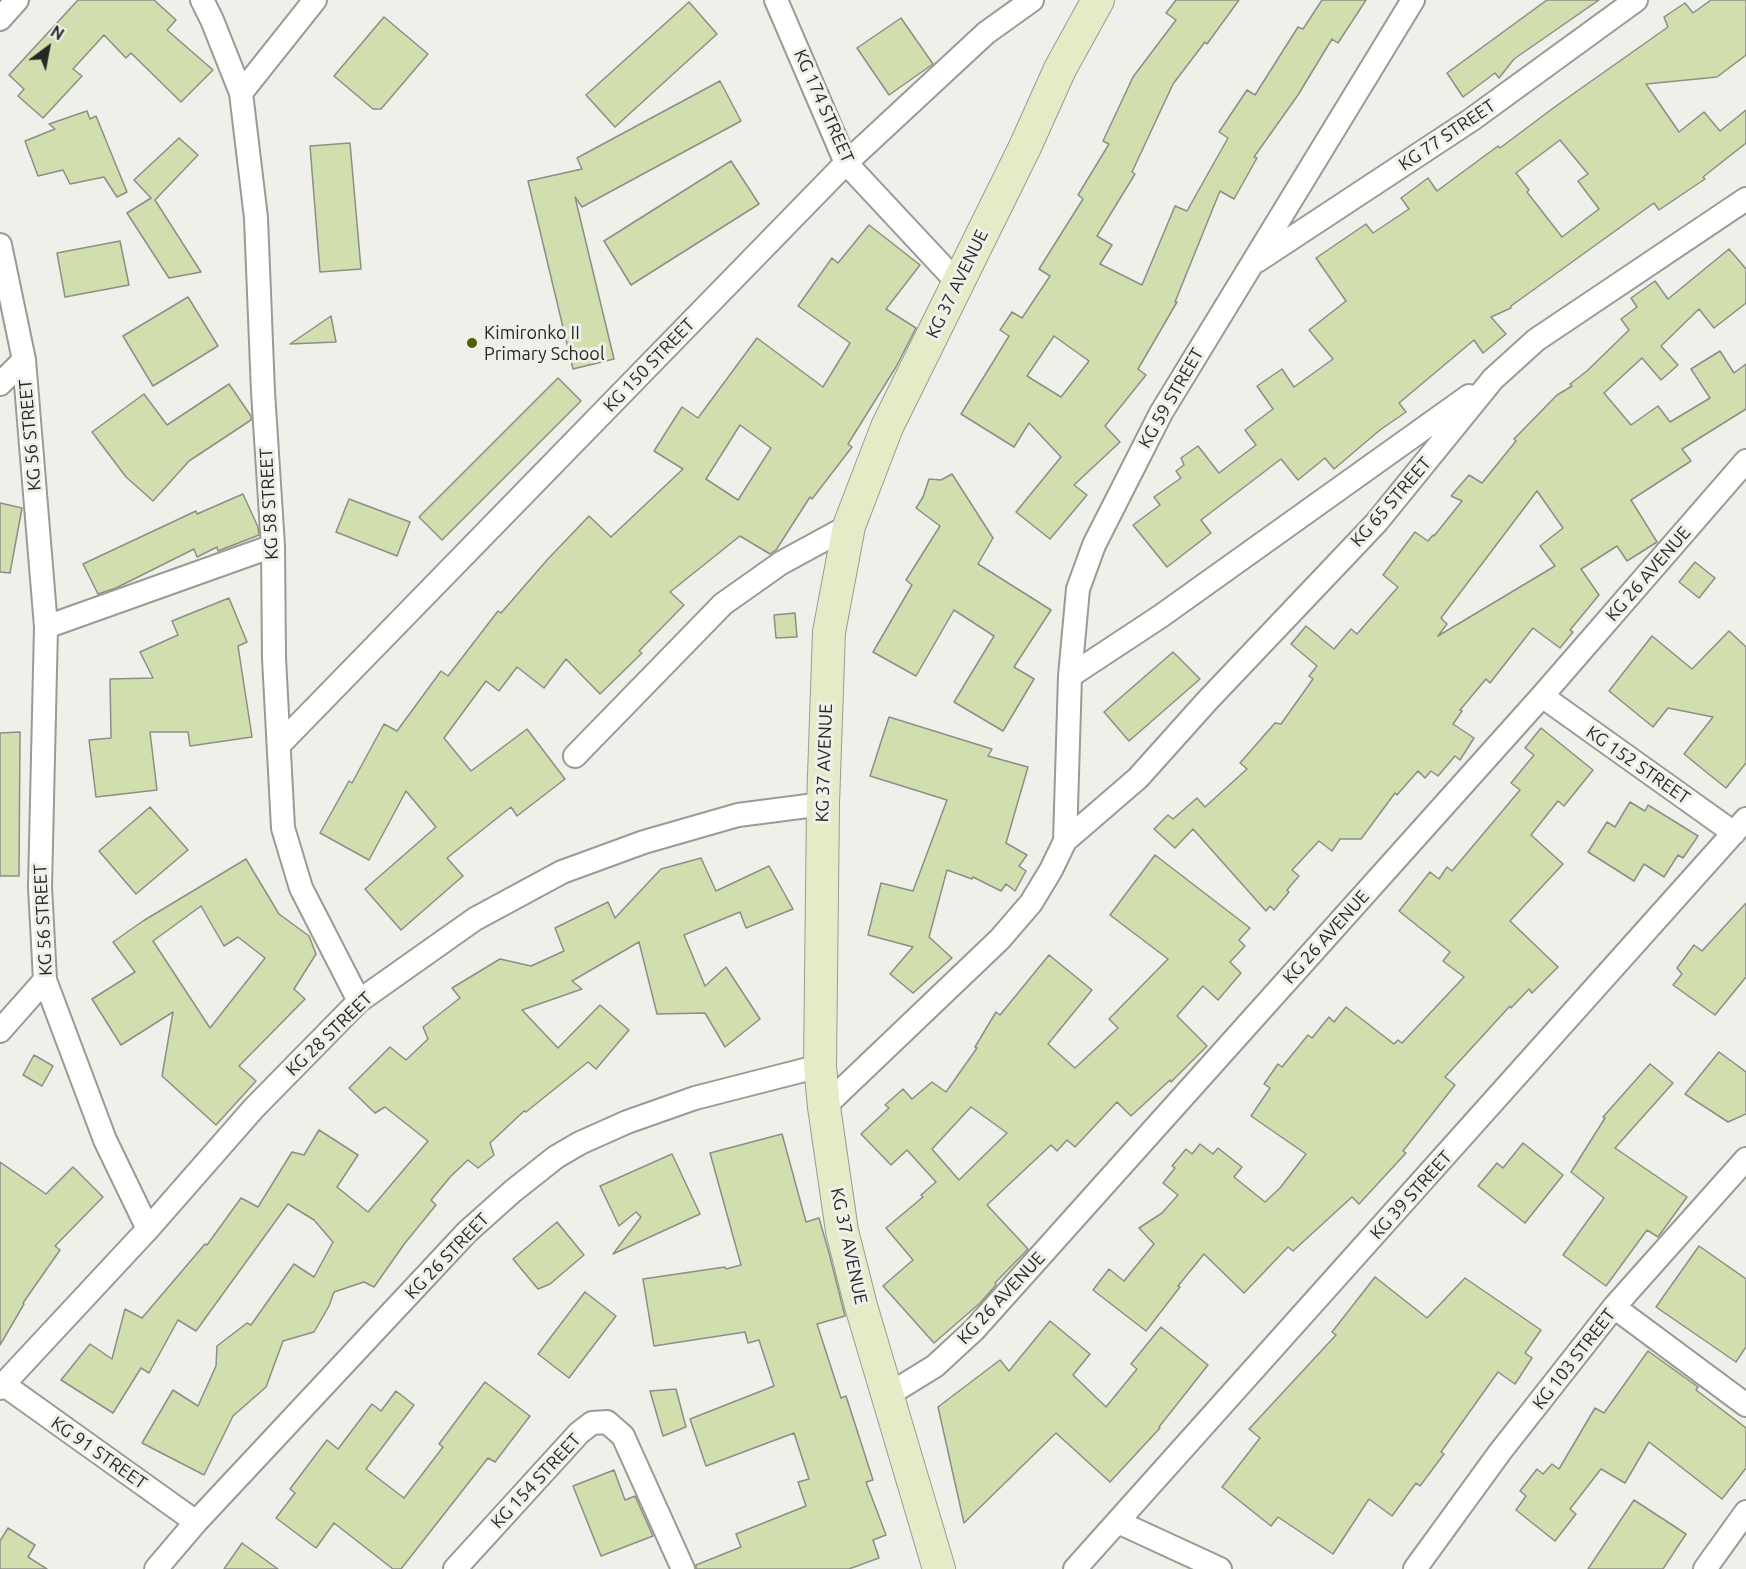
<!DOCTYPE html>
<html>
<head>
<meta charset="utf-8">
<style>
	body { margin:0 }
	#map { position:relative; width:1746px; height:1569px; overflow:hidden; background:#eef0e9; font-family:Ubuntu,sans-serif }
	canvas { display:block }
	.north { position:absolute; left:18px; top:18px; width:60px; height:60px; -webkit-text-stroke:4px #eef0e9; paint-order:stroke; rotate:32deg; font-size:16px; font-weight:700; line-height:24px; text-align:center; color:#272826 }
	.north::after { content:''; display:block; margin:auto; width:21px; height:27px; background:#272826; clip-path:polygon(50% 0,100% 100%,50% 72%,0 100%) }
</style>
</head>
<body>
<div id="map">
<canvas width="1746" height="1569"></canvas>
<div class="north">N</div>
</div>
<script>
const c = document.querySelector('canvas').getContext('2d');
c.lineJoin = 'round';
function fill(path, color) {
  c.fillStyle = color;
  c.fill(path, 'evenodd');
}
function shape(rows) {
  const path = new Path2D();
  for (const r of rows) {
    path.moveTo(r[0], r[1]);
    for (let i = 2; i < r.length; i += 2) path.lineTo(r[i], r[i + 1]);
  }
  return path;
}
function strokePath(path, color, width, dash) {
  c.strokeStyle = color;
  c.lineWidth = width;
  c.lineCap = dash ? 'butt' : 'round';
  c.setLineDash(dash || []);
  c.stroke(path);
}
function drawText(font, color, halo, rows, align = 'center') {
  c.font = font + ' Ubuntu,sans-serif';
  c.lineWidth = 6;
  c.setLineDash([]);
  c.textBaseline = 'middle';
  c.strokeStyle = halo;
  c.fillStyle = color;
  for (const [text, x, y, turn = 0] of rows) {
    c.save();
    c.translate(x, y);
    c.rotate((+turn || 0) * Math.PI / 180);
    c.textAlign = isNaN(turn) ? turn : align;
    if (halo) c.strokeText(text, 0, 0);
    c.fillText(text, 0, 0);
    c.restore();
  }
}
const building = shape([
	[78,0,154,0,176,20,167,30,213,70,181,102,131,53,126,58,104,35,73,69,82,76,43,118,18,96,24,89,9,75,78,0],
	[1176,0,1239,0,1207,44,1205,42,1173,84,1132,172,1135,174,1097,236,1112,245,1100,264,1142,285,1175,206,1187,211,1228,138,1219,132,1247,90,1255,95,1298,27,1303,29,1322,0,1366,0,1338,43,1332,39,1298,95,1254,157,1257,158,1234,199,1220,191,1175,302,1177,302,1138,369,1146,375,1105,426,1120,442,1074,485,1087,495,1050,539,1016,512,1061,457,1029,423,1014,447,961,414,1009,336,1000,330,1012,312,1022,318,1050,276,1039,269,1083,199,1078,195,1109,144,1103,141,1133,77,1176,20,1166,13,1176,0],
	[1054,336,1089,361,1061,397,1027,376,1054,336],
	[1547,0,1599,0,1514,59,1499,78,1495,73,1463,97,1447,73,1547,0],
	[1711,0,1746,0,1746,55,1717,77,1646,84,1679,132,1704,112,1720,131,1746,110,1746,143,1703,177,1705,179,1659,210,1654,203,1511,306,1511,308,1491,317,1506,334,1483,353,1474,340,1399,403,1406,412,1380,430,1334,469,1325,458,1298,480,1281,459,1201,520,1211,533,1167,567,1133,525,1160,505,1154,497,1181,478,1176,471,1184,465,1181,458,1198,446,1219,473,1256,445,1245,430,1273,409,1257,386,1282,369,1294,387,1333,359,1309,330,1346,301,1316,258,1366,224,1373,233,1409,209,1401,198,1428,178,1437,191,1498,146,1500,148,1556,106,1668,27,1664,17,1685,3,1693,13,1711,0],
	[1560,140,1588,174,1578,181,1599,209,1562,237,1527,192,1529,190,1516,173,1560,140],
	[689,2,717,34,615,127,586,95,689,2],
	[384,17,428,54,381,109,373,109,334,76,384,17],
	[901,18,933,64,889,95,857,48,901,18],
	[720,81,741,121,582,207,575,197,614,359,573,369,528,181,582,169,577,158,720,81],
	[87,111,90,119,96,116,127,192,117,197,104,177,70,184,63,170,38,176,25,141,55,129,49,124,87,111],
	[179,138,198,155,155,200,201,272,169,278,127,213,151,198,134,180,179,138],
	[350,143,361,269,320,272,310,146,350,143],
	[731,161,759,204,631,285,604,241,731,161],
	[869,225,920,265,886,309,916,328,896,367,848,444,852,447,812,499,810,497,776,550,770,554,740,536,670,592,684,605,639,651,642,653,600,694,566,659,544,688,517,667,499,691,486,681,444,738,471,771,527,729,565,779,517,816,511,807,447,858,463,876,401,930,365,889,436,827,406,791,369,860,320,833,349,781,352,783,384,724,397,731,441,671,448,676,498,611,501,613,547,560,589,516,611,537,683,469,654,451,682,407,698,418,757,338,823,387,850,343,798,306,832,258,838,263,869,225],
	[740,425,771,448,738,500,706,479,740,425],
	[120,241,129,285,65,297,57,253,120,241],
	[1729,249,1746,269,1746,303,1714,328,1699,309,1661,346,1678,365,1661,380,1642,358,1604,393,1631,425,1658,406,1670,422,1710,398,1691,369,1720,351,1734,373,1746,364,1746,409,1682,449,1691,461,1631,500,1657,542,1627,561,1617,546,1581,569,1599,595,1570,630,1573,632,1560,648,1533,628,1490,683,1486,679,1460,710,1462,711,1453,724,1474,738,1460,760,1455,756,1438,776,1431,771,1425,778,1418,771,1397,795,1395,793,1361,839,1340,839,1332,851,1319,841,1292,870,1299,876,1287,890,1289,892,1274,910,1270,906,1266,911,1193,829,1175,848,1154,829,1168,815,1173,819,1197,798,1205,807,1247,769,1240,763,1275,723,1281,724,1313,679,1309,676,1317,666,1291,644,1306,626,1334,649,1351,629,1357,634,1398,587,1383,575,1415,532,1428,541,1433,535,1434,536,1462,501,1451,496,1469,475,1482,483,1516,441,1514,439,1557,395,1572,386,1570,384,1587,371,1629,330,1621,319,1637,307,1631,298,1655,281,1668,299,1729,249],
	[1537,491,1563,528,1540,546,1555,566,1438,636,1447,624,1441,618,1537,491],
	[188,297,218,346,153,386,123,336,188,297],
	[331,316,336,342,290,344,331,316],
	[558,378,581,401,442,540,419,517,558,378],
	[229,384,251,416,251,420,189,461,153,501,126,477,92,432,144,394,167,425,229,384],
	[952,474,993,538,978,564,1051,610,1014,667,1034,679,1003,731,954,702,994,636,954,610,916,676,873,652,912,585,906,580,940,526,916,508,923,497,929,479,941,480,952,474],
	[243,494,258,527,259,535,218,551,217,547,197,557,194,549,116,588,98,594,83,564,196,511,197,514,243,494],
	[349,499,410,522,397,556,336,532,349,499],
	[0,503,22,508,10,573,0,572,0,503],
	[1695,562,1715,578,1699,598,1679,582,1695,562],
	[229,598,247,642,238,646,252,737,190,746,188,732,150,732,157,790,96,797,89,740,111,738,110,679,153,678,140,652,178,635,172,621,229,598],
	[795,613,797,637,776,638,774,615,795,613],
	[1729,631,1746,647,1746,763,1726,788,1684,754,1713,717,1668,708,1653,727,1609,691,1652,636,1692,669,1729,631],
	[1173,652,1200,679,1129,741,1104,712,1173,652],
	[889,717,992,749,988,756,1028,767,1006,843,1027,855,1019,866,1026,871,1015,891,1006,884,1001,891,973,877,972,879,947,870,929,937,952,958,913,993,890,974,913,947,868,935,881,883,913,891,947,800,870,776,889,717],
	[1541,728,1593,770,1564,806,1558,801,1531,835,1563,864,1510,921,1558,967,1532,993,1529,989,1511,1008,1510,1006,1445,1077,1455,1085,1403,1151,1406,1153,1359,1204,1352,1197,1293,1251,1288,1247,1244,1293,1204,1254,1178,1286,1180,1287,1146,1331,1093,1290,1109,1269,1124,1281,1154,1244,1139,1228,1162,1213,1178,1195,1163,1183,1175,1168,1172,1166,1186,1149,1192,1154,1200,1144,1213,1154,1218,1148,1242,1167,1234,1177,1265,1202,1280,1188,1306,1154,1251,1116,1270,1088,1264,1084,1278,1064,1282,1067,1308,1035,1312,1038,1329,1017,1334,1022,1346,1007,1394,1044,1398,1040,1402,1043,1464,977,1443,961,1450,952,1399,911,1430,872,1439,879,1447,867,1452,871,1520,790,1511,783,1534,755,1525,748,1541,728],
	[20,732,19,876,0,876,0,733,20,732],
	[1630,802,1645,811,1648,805,1698,836,1683,858,1678,855,1664,877,1644,864,1634,881,1588,852,1607,822,1615,827,1630,802],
	[150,807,188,850,136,894,99,851,150,807],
	[1155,855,1250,928,1239,940,1245,946,1230,962,1241,973,1218,1000,1203,986,1177,1016,1207,1046,1171,1082,1170,1080,1131,1116,1117,1102,1075,1147,1067,1140,1057,1151,1051,1145,987,1205,1028,1249,995,1283,996,1285,980,1303,934,1343,883,1286,913,1260,886,1228,923,1197,921,1195,936,1182,907,1150,891,1165,861,1134,889,1108,885,1105,903,1089,912,1099,932,1082,946,1092,977,1048,975,1047,996,1012,1000,1015,1049,955,1092,990,1048,1044,1075,1068,1118,1028,1109,1019,1168,959,1110,915,1155,855],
	[971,1107,1007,1133,959,1180,932,1149,971,1107],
	[701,858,716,891,769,866,793,909,746,928,740,912,684,935,705,986,726,967,760,1019,725,1047,705,1013,657,1014,639,942,572,981,582,989,522,1010,558,1048,600,1005,629,1030,596,1069,588,1062,526,1112,524,1111,490,1143,494,1155,478,1168,468,1160,451,1176,431,1200,436,1205,405,1243,374,1287,364,1282,334,1292,329,1306,314,1332,283,1341,266,1387,233,1416,204,1475,142,1443,173,1390,198,1406,216,1366,217,1346,247,1323,251,1325,294,1264,314,1277,333,1242,314,1220,288,1204,196,1331,178,1320,149,1373,141,1368,113,1413,61,1380,90,1344,112,1359,125,1309,142,1318,205,1244,207,1245,241,1198,258,1207,292,1152,304,1155,319,1130,358,1155,337,1187,368,1212,428,1141,385,1107,375,1113,349,1088,390,1047,406,1060,428,1039,423,1027,460,998,452,988,500,959,531,966,564,951,555,928,608,902,615,918,661,869,701,858],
	[246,859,279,914,309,936,316,954,294,989,305,999,239,1066,256,1081,216,1125,162,1076,173,1012,121,1045,92,999,135,972,113,942,143,921,246,859],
	[201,906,224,946,238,937,265,958,210,1028,153,941,201,906],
	[1746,903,1746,977,1715,1015,1673,985,1682,974,1677,968,1694,945,1702,951,1746,903],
	[1719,1052,1746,1072,1746,1114,1728,1122,1685,1094,1719,1052],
	[34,1055,53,1066,42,1086,23,1075,34,1055],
	[1650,1064,1673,1083,1615,1148,1687,1197,1658,1237,1647,1230,1606,1286,1563,1255,1604,1198,1571,1172,1605,1118,1603,1117,1650,1064],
	[782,1134,806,1222,819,1218,829,1253,845,1316,817,1324,841,1398,846,1396,873,1480,866,1482,886,1535,873,1540,879,1558,849,1569,696,1569,696,1565,741,1547,736,1534,806,1506,798,1482,809,1479,794,1433,706,1466,690,1419,774,1386,759,1340,748,1343,745,1332,654,1346,643,1279,725,1267,726,1269,741,1265,710,1153,782,1134],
	[1523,1143,1563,1175,1525,1223,1478,1186,1497,1163,1503,1168,1523,1143],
	[672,1154,700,1214,613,1254,641,1217,636,1212,619,1226,600,1186,672,1154],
	[0,1162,46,1194,73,1167,103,1197,55,1246,60,1250,23,1303,24,1304,0,1345,0,1162],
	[557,1222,584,1255,550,1284,538,1289,513,1259,557,1222],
	[1699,1246,1746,1279,1746,1347,1736,1362,1656,1307,1699,1246],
	[1375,1277,1427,1318,1465,1278,1541,1330,1525,1353,1532,1358,1515,1384,1498,1372,1441,1452,1444,1454,1420,1486,1416,1483,1392,1516,1369,1499,1333,1554,1278,1517,1271,1526,1222,1487,1260,1438,1249,1429,1336,1335,1332,1332,1375,1277],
	[585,1292,616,1316,569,1378,538,1354,585,1292],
	[1050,1321,1090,1354,1073,1375,1106,1407,1137,1369,1131,1364,1161,1327,1208,1365,1159,1427,1160,1428,1110,1482,1056,1433,964,1523,938,1407,1000,1360,1009,1371,1050,1321],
	[1648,1351,1698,1387,1696,1390,1746,1428,1746,1468,1722,1499,1649,1442,1625,1483,1601,1469,1570,1509,1576,1514,1555,1541,1516,1510,1526,1496,1520,1491,1537,1469,1543,1474,1552,1464,1559,1469,1595,1408,1604,1413,1648,1351],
	[485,1382,530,1416,495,1462,488,1458,401,1569,393,1569,334,1523,316,1548,276,1518,295,1493,290,1489,327,1440,338,1449,372,1404,381,1411,396,1391,414,1405,366,1469,404,1498,443,1447,439,1444,485,1382],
	[676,1389,686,1427,663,1436,650,1391,676,1389],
	[614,1470,625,1500,635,1496,653,1536,601,1556,573,1486,614,1470],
	[1634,1500,1686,1534,1663,1569,1588,1569,1634,1500],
	[8,1528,35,1545,28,1557,47,1569,0,1569,0,1541,8,1528],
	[242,1543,278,1569,224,1569,242,1543]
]);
fill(building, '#d1deae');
strokePath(building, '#8d8e88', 1.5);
const street = shape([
	[202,0,212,20,241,93,256,218,263,392,273,546,274,658,283,828,301,888,359,1001],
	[776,0,846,163,958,283],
	[0,19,17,0],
	[241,93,315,0],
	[0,245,24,360,46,627,40,887,45,980,105,1140,148,1229],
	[1257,261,1471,120,1636,0],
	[0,384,24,360],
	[46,627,273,546],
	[1070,676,1161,616,1469,396],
	[1542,696,1734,833],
	[279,745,846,163,986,33,1032,0],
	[575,756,723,604,781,563,849,526],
	[1065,841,1138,778,1207,701,1376,523,1493,379,1536,340,1746,199],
	[0,1031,45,980],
	[824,1107,1000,939,1031,903,1051,870,1065,841,1070,676,1078,589,1094,545,1161,413,1413,0],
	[1614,1307,1746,1405],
	[3,1384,196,1522],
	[0,1388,148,1229,254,1108,359,1001,475,919,562,872,644,842,738,815,823,804],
	[888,1395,935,1366,974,1330,1542,696,1746,461],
	[1118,1522,1220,1569],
	[156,1569,196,1522,467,1232,513,1191,556,1157,580,1143,627,1122,695,1098,820,1066],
	[455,1569,579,1433,592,1423,607,1422,623,1436,683,1569],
	[1075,1569,1746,819],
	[1415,1569,1500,1452,1614,1307,1746,1159],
	[1705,1569,1746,1512]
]);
const secondary = shape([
	[939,1569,861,1306,842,1231,824,1107,820,1066,823,804,829,632,849,526,887,427,1025,147,1060,69,1098,0]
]);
strokePath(street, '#999b94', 26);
strokePath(secondary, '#999b94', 34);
strokePath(street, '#fff', 22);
strokePath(secondary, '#e4ecc7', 32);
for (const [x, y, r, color] of [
	[472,343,6,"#506003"]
]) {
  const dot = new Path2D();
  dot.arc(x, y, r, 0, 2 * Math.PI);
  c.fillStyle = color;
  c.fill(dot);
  strokePath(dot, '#eef0e9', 2);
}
drawText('18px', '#272826', '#eef0e9', [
	["KG 174 STREET",824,106,66],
	["KG 77 STREET",1447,135,-34],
	["KG 37 AVENUE",957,284,-64],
	["KG 150 STREET",649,365,-46],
	["KG 59 STREET",1171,398,-60],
	["KG 56 STREET",30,435,-95],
	["KG 65 STREET",1391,502,-49],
	["KG 58 STREET",269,504,-93],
	["KG 26 AVENUE",1648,574,-49],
	["KG 37 AVENUE",824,763,-88],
	["KG 152 STREET",1638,765,35],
	["KG 56 STREET",43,920,-93],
	["KG 26 AVENUE",1326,937,-48],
	["KG 28 STREET",329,1034,-44],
	["KG 39 STREET",1411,1195,-48],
	["KG 37 AVENUE",849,1246,78],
	["KG 26 STREET",447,1256,-46],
	["KG 26 AVENUE",1001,1298,-47],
	["KG 103 STREET",1574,1359,-52],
	["KG 91 STREET",99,1453,35],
	["KG 154 STREET",536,1481,-47]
]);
drawText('18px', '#272826', '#eef0e9', [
	["Kimironko II",484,333],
	["Primary School",484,354]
], 'left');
</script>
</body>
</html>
